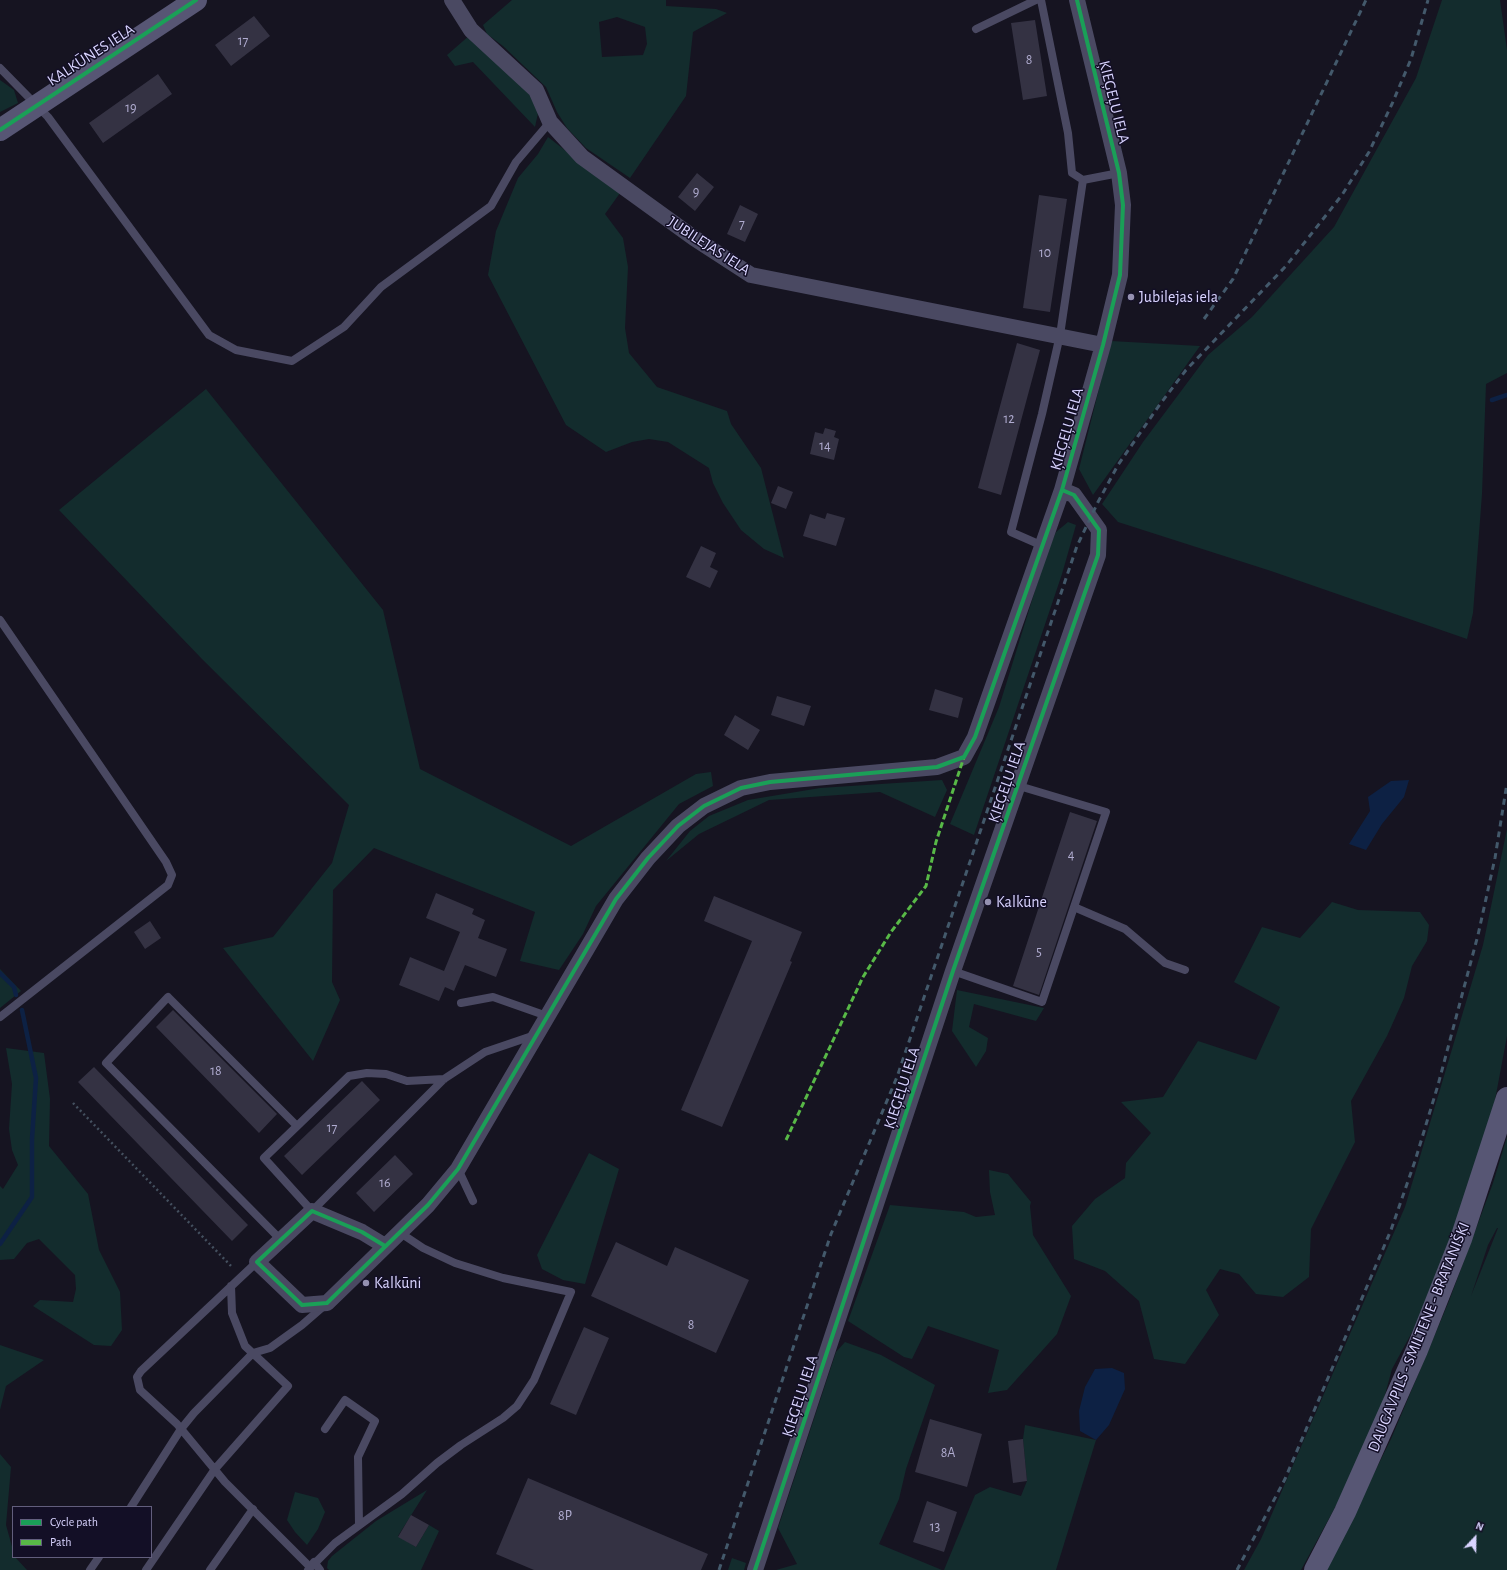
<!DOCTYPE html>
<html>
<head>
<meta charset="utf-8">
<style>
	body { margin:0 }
	#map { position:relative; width:1507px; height:1570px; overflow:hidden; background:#161421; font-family:"Alegreya Sans",sans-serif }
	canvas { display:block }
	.legend { position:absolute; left:12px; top:1506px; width:140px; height:52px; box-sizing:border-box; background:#130f26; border:1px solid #625e7d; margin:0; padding:5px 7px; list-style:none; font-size:12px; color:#d9d4ff }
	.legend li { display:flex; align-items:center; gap:8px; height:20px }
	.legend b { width:20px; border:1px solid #625e7d }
	.north { position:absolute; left:1455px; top:1518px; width:40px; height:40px; -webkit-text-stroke:3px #130f26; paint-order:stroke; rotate:22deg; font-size:11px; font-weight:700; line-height:16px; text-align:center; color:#d9d4ff }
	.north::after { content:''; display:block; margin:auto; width:14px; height:18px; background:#d9d4ff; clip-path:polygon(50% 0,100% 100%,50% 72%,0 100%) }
</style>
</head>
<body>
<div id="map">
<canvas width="1507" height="1570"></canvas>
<ul class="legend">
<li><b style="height:5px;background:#1a9f57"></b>Cycle path</li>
<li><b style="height:5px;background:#58b947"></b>Path</li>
</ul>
<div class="north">N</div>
</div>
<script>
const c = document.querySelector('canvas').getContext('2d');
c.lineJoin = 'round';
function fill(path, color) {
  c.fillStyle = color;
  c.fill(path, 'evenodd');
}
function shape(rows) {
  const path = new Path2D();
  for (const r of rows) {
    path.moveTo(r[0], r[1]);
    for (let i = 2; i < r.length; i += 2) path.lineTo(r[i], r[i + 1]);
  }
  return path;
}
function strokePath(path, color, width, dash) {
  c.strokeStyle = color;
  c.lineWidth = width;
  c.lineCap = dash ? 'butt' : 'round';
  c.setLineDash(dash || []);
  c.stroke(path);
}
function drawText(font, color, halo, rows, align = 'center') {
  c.font = font + ' "Alegreya Sans",sans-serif';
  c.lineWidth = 3;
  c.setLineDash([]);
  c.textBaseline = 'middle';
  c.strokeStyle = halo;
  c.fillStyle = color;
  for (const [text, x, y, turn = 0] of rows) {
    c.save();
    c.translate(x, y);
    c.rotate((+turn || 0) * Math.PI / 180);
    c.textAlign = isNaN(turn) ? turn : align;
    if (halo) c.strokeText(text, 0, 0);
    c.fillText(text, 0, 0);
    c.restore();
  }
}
fill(shape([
	[512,0,666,0,666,6,716,9,727,13,693,32,686,96,630,178,586,148,567,128,557,112,546,87,503,46,487,34,483,25],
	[617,17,645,27,647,44,643,55,602,57,599,22],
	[1442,0,1500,0,1507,50,1507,373,1486,384,1482,494,1473,613,1467,639,1271,571,1118,522,1102,504,1143,442,1208,355,1252,317,1334,227,1416,78],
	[470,35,540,104,535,127,473,62,455,66,447,55],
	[0,80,14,90,18,103,0,112],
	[548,137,620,193,605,214,623,238,628,267,625,328,629,353,657,387,727,411,731,424,761,468,784,558,764,549,741,530,723,503,713,483,709,468,668,442,649,439,632,442,606,452,566,425,488,275,496,231,518,178,538,154],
	[1111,341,1200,346,1093,495,1079,469],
	[206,389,383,610,420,769,571,846,696,774,711,772,713,786,679,804,596,906,583,934,559,970,520,961,535,912,374,848,333,890,332,982,340,1000,313,1061,223,948,273,937,332,863,349,805,202,659,59,510],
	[1068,522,1076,525,1062,574,974,835,950,824,999,707,1046,555,1056,532],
	[942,780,947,790,935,817,880,792,769,800,699,834,666,861,690,831,709,816,748,800,820,788],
	[1507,829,1507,1036,1492,1116,1459,1225,1423,1312,1392,1369,1383,1402,1338,1502,1301,1570,1244,1570,1261,1539,1405,1207,1483,945],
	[1332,902,1358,910,1420,912,1429,925,1427,941,1412,966,1404,998,1387,1036,1351,1101,1355,1142,1311,1229,1309,1277,1283,1297,1256,1294,1239,1274,1220,1269,1206,1290,1219,1315,1185,1364,1154,1359,1139,1301,1105,1271,1074,1259,1072,1226,1095,1199,1125,1178,1126,1163,1151,1133,1121,1102,1163,1097,1198,1041,1256,1060,1280,1007,1234,982,1262,927,1300,938],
	[0,969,21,991,0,1008],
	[957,990,1044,1008,1036,1021,974,1004,969,1027,988,1038,986,1051,976,1067,952,1031],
	[6,1048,44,1053,50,1099,49,1146,88,1194,99,1250,120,1292,122,1330,111,1346,94,1345,33,1306,40,1300,73,1302,76,1289,75,1275,39,1239,27,1243,14,1259,0,1260,0,1186,3,1189,18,1165,12,1150,9,1129,12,1084],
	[1507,1137,1507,1570,1326,1570,1391,1439,1449,1301,1493,1183],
	[1497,1228,1498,1228,1471,1296,1488,1245],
	[589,1153,619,1169,585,1284,563,1280,542,1269,537,1255],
	[989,1170,1008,1174,1031,1202,1030,1206,1033,1235,1071,1296,1057,1334,1007,1390,988,1393,999,1350,928,1326,912,1359,904,1357,848,1321,890,1205,964,1212,976,1217,995,1215,990,1192],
	[845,1342,881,1355,935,1385,906,1469,899,1499,879,1544,942,1570,776,1570,797,1564,778,1528,836,1352],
	[0,1345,44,1360,6,1386,0,1410],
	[1025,1425,1096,1440,1056,1570,944,1570,975,1495,990,1487,1021,1496,1027,1481,1023,1439],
	[0,1454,11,1467,6,1525,13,1550,13,1557,15,1557,27,1570,0,1570],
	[427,1490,398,1536,416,1547,429,1525,439,1531,421,1570,329,1570,327,1568,328,1561,332,1556,376,1521],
	[295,1492,318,1498,325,1512,318,1529,307,1545,295,1532,287,1520],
	[732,1558,746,1563,744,1570,728,1570]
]), '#132c2d');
fill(shape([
	[1409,780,1404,797,1382,824,1366,850,1349,844,1370,811,1368,797,1391,781],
	[1112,1368,1124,1373,1125,1389,1109,1425,1096,1440,1080,1431,1079,1411,1085,1387,1095,1369]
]), '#0d2144');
strokePath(shape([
	[1492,400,1507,395],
	[0,973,14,987,16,995],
	[0,1244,32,1197,32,1139,36,1078,22,1010]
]), '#0d2144', 4.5);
fill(shape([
	[254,16,270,36,231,66,215,45],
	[1035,20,1047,96,1023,100,1011,23],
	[158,74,172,94,103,143,89,123],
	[697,173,714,187,695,211,678,197],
	[1039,195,1067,199,1050,312,1023,308],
	[740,205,758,214,745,242,727,234],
	[1017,343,1040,350,1001,495,978,488],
	[825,428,836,431,834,437,839,439,834,460,810,454,815,432,823,434],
	[778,486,793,492,786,509,771,503],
	[827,513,845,518,836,546,803,536,810,514,825,519],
	[701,546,716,553,710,567,718,571,710,588,686,577],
	[935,689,963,698,958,718,929,710],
	[777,696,811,706,804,726,771,715],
	[735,715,760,730,748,750,724,735],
	[1070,812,1097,821,1039,995,1013,986],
	[436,893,474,909,472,914,485,920,478,938,507,949,496,977,465,965,454,991,445,987,439,1001,399,985,410,957,444,971,460,932,426,918],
	[714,896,802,932,790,961,792,962,722,1127,681,1110,752,941,704,921],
	[150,921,161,938,145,949,134,932],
	[173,1010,277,1114,259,1133,156,1027],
	[94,1067,248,1225,232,1241,78,1082],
	[362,1081,380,1100,302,1175,284,1156],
	[395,1155,413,1174,374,1212,356,1193],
	[616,1242,667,1266,675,1247,749,1280,716,1353,591,1296],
	[584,1327,609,1338,576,1415,550,1404],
	[930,1419,982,1434,967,1487,915,1472],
	[1023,1439,1027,1481,1013,1483,1008,1441],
	[528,1478,708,1554,701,1570,534,1570,496,1554],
	[927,1501,957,1512,944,1552,913,1542],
	[411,1515,429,1525,416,1547,398,1537]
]), '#343243');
strokePath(shape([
	[73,1103,232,1267]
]), '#44505f', 2.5, [2, 3]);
strokePath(shape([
	[1041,0,1068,133,1072,173,1083,180,1119,173],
	[976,29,1036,0],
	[0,68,48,117,209,335,236,350,292,361,344,327,381,287,491,206,516,162,550,122],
	[1043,546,1011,532,1042,414,1060,335,1083,180],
	[0,620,166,862,172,875,168,885,0,1017],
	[1074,907,1125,929,1165,963,1185,970],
	[953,971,1042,1002,1106,812,1019,786],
	[461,1003,493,997,547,1016],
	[444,1079,407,1081,386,1074,367,1073,349,1076,264,1158,312,1211,444,1079,485,1052,535,1035],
	[458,1169,473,1201],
	[280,1239,106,1063,168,997,297,1126],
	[257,1262,141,1371,137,1377,140,1390,177,1424,225,1482,310,1567],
	[325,1429,345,1400,375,1421,358,1457,359,1525],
	[131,1507,181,1429,194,1413,253,1353,270,1348,302,1325,325,1305],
	[314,1562,320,1570],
	[90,1570,99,1557],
	[146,1570,215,1469,288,1386,245,1346,232,1313,231,1286],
	[210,1570,253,1509],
	[308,1570,335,1543,402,1494,437,1463,461,1445,503,1418,517,1406,534,1380,571,1292,503,1278,455,1263,423,1248,399,1232]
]), '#4a4962', 8);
strokePath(shape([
	[452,0,471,30,536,90,550,122,582,157,694,238,751,275,1103,345],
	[385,1246,362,1232,312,1211,257,1262,302,1305,327,1303,428,1205,458,1169,616,899,648,858,678,826,704,806,741,788,770,782,937,767,964,757,975,737,1062,490],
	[755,1570,953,971,1098,555,1099,530,1074,495,1062,490,1103,345,1120,275,1123,205,1119,173,1077,0]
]), '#4a4962', 16);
strokePath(shape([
	[0,130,196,0],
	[1315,1570,1345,1512,1417,1350,1461,1239,1507,1098]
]), '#575674', 22);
strokePath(shape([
	[1204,319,1233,279,1366,0],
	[719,1570,831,1234,897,1077,1077,546,1098,502,1118,465,1158,407,1186,370,1286,266,1342,195,1369,152,1392,104,1411,59,1428,0],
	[1237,1570,1285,1479,1391,1230,1415,1161,1438,1085,1478,935,1495,858,1507,783]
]), '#43596b', 3, [6, 5]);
strokePath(shape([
	[786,1140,863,977,891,932,926,886,936,842,964,757]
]), '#58b947', 3, [6, 3]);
strokePath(shape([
	[0,130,196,0],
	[385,1246,362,1232,312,1211,257,1262,302,1305,327,1303,428,1205,458,1169,616,899,648,858,678,826,704,806,741,788,770,782,937,767,964,757,975,737,1062,490],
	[755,1570,953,971,1098,555,1099,530,1074,495,1062,490,1103,345,1120,275,1123,205,1119,173,1077,0]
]), '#1a9f57', 4);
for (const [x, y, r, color] of [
	[1131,297,4,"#9591b1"],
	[988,902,4,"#9591b1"],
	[366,1283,4,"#9591b1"]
]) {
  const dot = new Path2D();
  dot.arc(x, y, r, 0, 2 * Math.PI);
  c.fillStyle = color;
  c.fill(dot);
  strokePath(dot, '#130f26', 1.5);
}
drawText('14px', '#b0acd0', null, [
	["17",243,41],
	["8",1029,60],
	["19",131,108],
	["9",696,192],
	["7",742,224],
	["10",1045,253],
	["12",1009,419],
	["14",825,446],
	["4",1071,855],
	["5",1039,952],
	["18",216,1071],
	["17",332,1128],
	["16",385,1183],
	["8",691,1325],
	["8A",948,1453],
	["8P",565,1516],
	["13",935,1527]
]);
drawText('16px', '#d9d4ff', '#130f26', [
	["KALKŪNES IELA",91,55,-33],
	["ĶIEĢEĻU IELA",1114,102,76],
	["JUBILEJAS IELA",709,246,33],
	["ĶIEĢEĻU IELA",1067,429,-74],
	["ĶIEĢEĻU IELA",1007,782,-71],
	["ĶIEĢEĻU IELA",902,1088,-72],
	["DAUGAVPILS - SMILTENE - BRATANIŠĶI",1419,1337,-68],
	["ĶIEĢEĻU IELA",800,1396,-72]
]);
drawText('16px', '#d9d4ff', '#130f26', [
	["Jubilejas iela",1139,297],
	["Kalkūne",996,902],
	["Kalkūni",374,1283]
], 'left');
</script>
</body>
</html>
